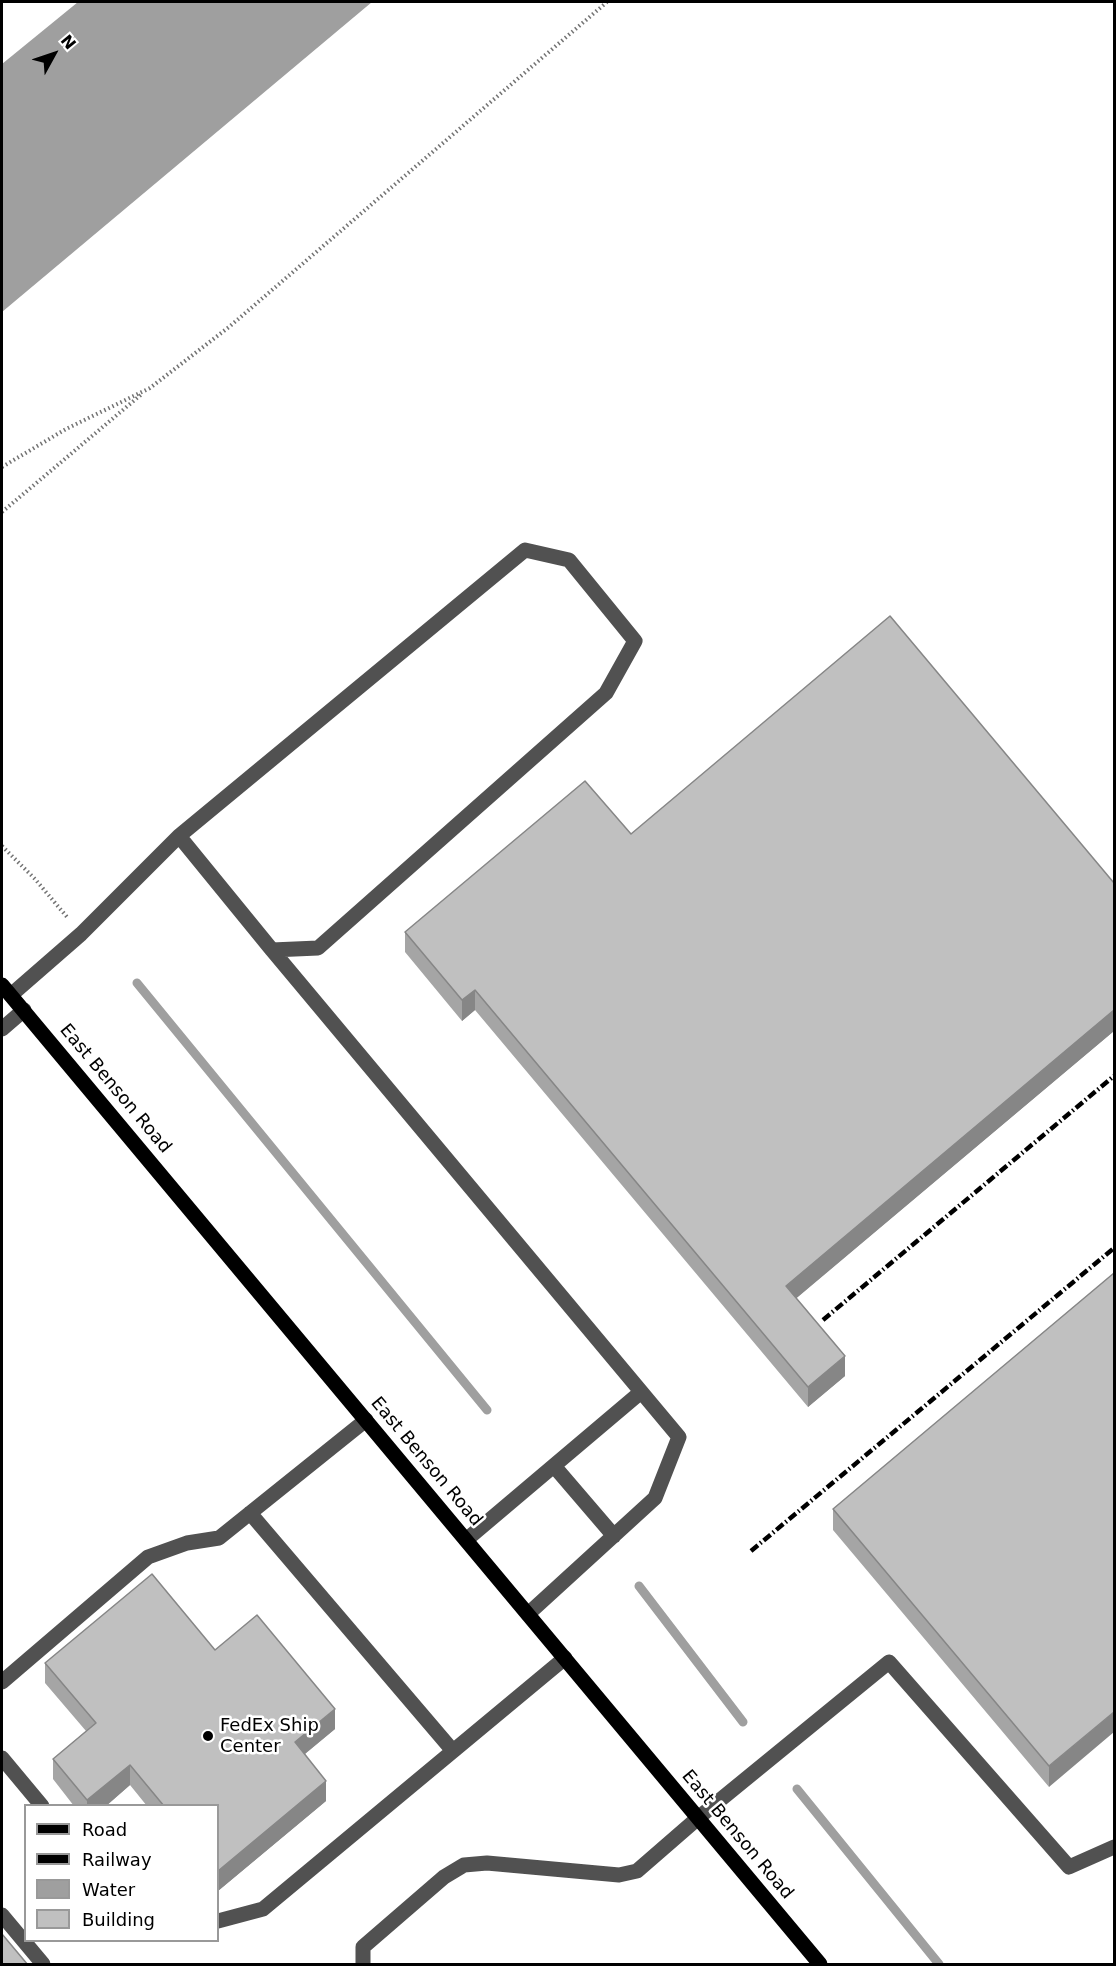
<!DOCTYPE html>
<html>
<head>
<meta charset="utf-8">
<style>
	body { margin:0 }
	#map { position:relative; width:1116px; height:1966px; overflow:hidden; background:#fff; font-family:"DejaVu Sans",sans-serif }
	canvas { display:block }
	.frame { position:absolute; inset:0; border:3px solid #000; pointer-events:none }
	.legend { position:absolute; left:24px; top:1804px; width:195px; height:138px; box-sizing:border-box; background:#fff; border:2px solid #999; margin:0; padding:8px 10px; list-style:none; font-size:18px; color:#000 }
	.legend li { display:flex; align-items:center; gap:12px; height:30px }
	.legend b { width:30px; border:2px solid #999 }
	.north { position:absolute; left:24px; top:24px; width:60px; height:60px; -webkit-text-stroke:4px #fff; paint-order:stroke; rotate:50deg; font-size:16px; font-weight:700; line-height:24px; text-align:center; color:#000 }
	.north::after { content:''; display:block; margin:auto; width:21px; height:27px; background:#000; clip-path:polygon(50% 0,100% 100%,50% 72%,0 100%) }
</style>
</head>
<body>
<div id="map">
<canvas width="1116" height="1966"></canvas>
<div class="frame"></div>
<ul class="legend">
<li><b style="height:8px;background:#000"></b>Road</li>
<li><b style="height:8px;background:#000"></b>Railway</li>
<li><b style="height:16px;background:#9f9f9f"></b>Water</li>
<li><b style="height:16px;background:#c0c0c0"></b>Building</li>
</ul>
<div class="north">N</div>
</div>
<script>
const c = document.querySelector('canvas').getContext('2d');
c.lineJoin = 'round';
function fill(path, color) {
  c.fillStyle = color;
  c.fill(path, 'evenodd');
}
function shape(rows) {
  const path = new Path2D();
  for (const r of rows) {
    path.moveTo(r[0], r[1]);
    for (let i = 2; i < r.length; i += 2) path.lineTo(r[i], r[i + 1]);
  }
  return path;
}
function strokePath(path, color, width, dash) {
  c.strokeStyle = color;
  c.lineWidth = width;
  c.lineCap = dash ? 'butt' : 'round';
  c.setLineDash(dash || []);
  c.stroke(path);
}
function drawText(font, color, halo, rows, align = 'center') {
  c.font = font + ' "DejaVu Sans",sans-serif';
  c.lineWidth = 5;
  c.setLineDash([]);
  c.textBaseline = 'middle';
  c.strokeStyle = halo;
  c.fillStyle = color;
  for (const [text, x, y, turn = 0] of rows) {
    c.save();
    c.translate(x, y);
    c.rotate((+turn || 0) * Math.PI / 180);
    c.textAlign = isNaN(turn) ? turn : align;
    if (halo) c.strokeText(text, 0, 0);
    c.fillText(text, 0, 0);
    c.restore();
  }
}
fill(shape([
	[78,2,372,2,2,312,2,64]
]), '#9f9f9f');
strokePath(shape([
	[137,983,487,1410],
	[639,1586,743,1722],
	[797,1789,939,1964]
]), '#9f9f9f', 9);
strokePath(shape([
	[2,467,66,429,150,388,229,327,607,2],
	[2,512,143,393],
	[2,846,35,879,67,917]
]), '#737373', 4, [1.5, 3]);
strokePath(shape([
	[272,950,679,1437,655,1498,528,1614],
	[11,995,81,934,179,836,525,550,569,560,635,641,606,693,318,948,272,950,179,836],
	[2,1029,24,1010],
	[554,1466,614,1536],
	[250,1513,453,1751],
	[466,1540,641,1392],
	[2,1682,148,1557,187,1543,219,1538,366,1420],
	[2,1758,42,1806],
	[2,1915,43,1964],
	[218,1921,263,1909,565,1658],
	[363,1964,363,1947,444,1877,464,1865,487,1863,619,1875,637,1871,698,1818,889,1662,1069,1867,1114,1847]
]), '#515151', 15);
strokePath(shape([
	[2,985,820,1964]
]), '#000', 15);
strokePath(shape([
	[823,1320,1114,1076],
	[751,1551,1114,1248]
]), '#000', 4.5, [9, 3, 1.5, 3]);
fill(shape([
	[631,834,1114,883,1114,1031,796,1298,845,1376,808,1407,475,1010,462,1021,405,952,405,932],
	[1114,1273,1049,1787,833,1530,833,1509],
	[215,1650,335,1729,305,1754,326,1801,218,1891,218,1806,147,1806,130,1785,106,1806,74,1806,53,1779,53,1759,86,1731,45,1683,45,1663]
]), '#a5a5a5');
fill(shape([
	[475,990,475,1010,462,1021,462,1000],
	[1114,1010,1114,1031,786,1307,786,1286],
	[845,1356,845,1376,808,1407,808,1387],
	[335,1709,335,1729,295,1762,295,1742],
	[1114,1712,1114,1732,1049,1787,1049,1766],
	[130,1765,130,1785,106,1806,87,1806,87,1800],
	[326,1781,326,1801,218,1891,218,1871]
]), '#868686');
const building = shape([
	[890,616,1114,883,1114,1010,786,1286,845,1356,808,1387,475,990,462,1000,405,932,585,781,631,834,890,616],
	[1114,1273,1114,1712,1049,1766,833,1509,1114,1273],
	[152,1574,215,1650,257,1615,335,1709,295,1742,326,1781,218,1871,218,1806,164,1806,130,1765,87,1800,53,1759,96,1723,45,1663,152,1574],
	[2,1934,28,1965,2,1965,2,1934]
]);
fill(building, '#c0c0c0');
strokePath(building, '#868686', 1.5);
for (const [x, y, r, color] of [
	[208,1736,6,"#000"]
]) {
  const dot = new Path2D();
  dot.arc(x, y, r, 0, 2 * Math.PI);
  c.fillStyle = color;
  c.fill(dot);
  strokePath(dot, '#fff', 2);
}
drawText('18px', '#000', '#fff', [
	["East Benson Road",115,1089,50],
	["East Benson Road",426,1462,50],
	["East Benson Road",737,1835,50]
]);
drawText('18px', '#000', '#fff', [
	["FedEx Ship",220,1726],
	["Center",220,1747]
], 'left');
</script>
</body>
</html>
